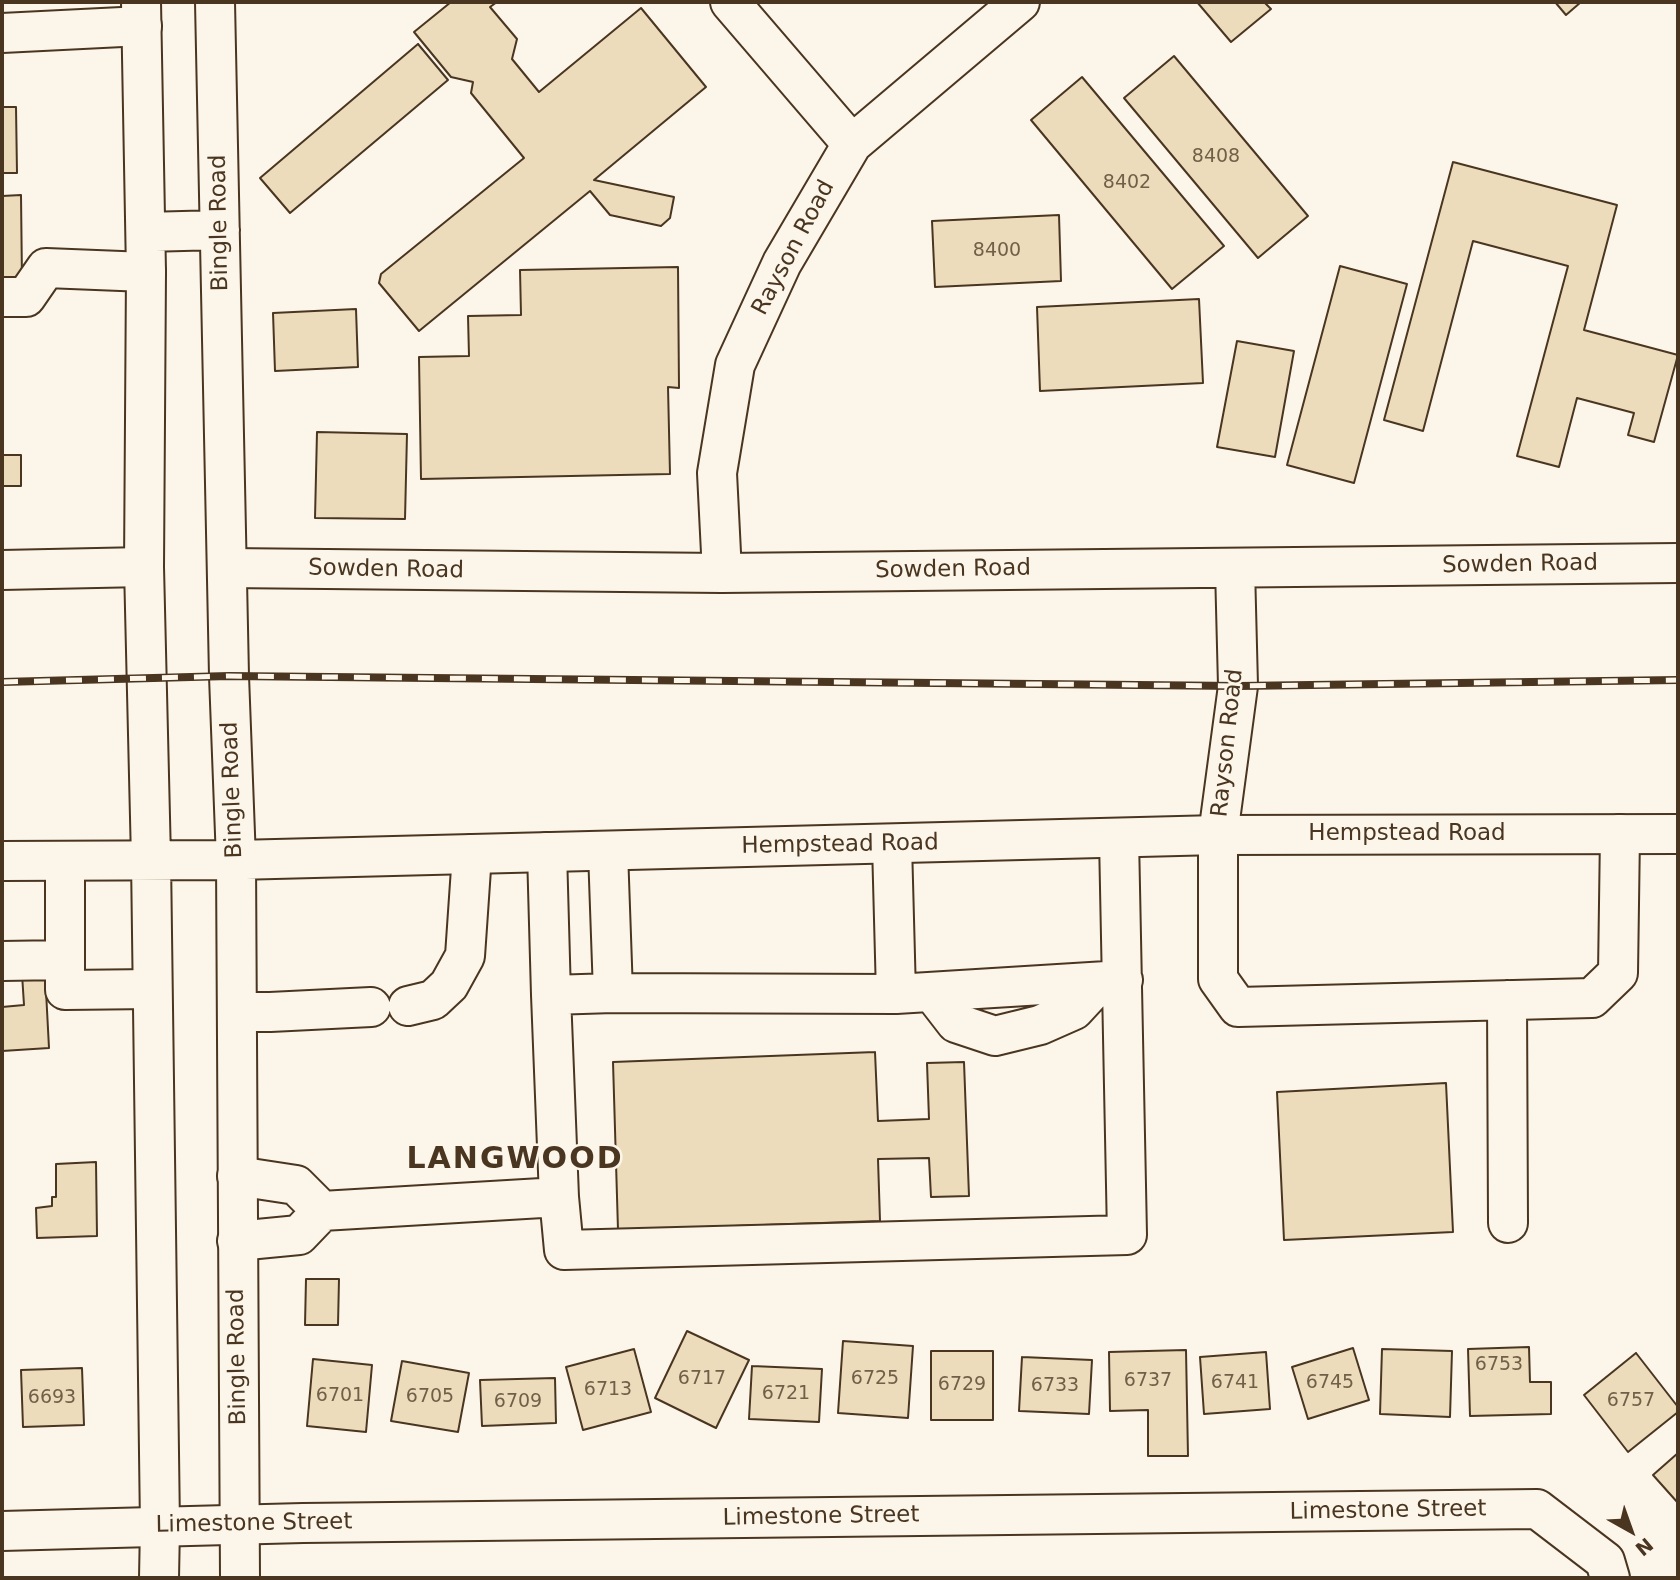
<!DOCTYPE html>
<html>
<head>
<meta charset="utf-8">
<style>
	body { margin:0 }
	#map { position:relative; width:1680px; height:1580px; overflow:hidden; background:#fbf6e9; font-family:"DejaVu Sans",sans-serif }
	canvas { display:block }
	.frame { position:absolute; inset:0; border:4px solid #4a3520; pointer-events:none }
	.north { position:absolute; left:1596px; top:1496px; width:70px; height:70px; -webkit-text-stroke:5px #fbf6e9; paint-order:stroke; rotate:140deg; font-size:19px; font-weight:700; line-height:28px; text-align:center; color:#4a3520 }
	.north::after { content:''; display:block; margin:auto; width:24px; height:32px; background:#4a3520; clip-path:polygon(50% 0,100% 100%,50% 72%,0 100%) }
</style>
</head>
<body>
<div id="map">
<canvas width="1680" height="1580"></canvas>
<div class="frame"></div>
<div class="north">N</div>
</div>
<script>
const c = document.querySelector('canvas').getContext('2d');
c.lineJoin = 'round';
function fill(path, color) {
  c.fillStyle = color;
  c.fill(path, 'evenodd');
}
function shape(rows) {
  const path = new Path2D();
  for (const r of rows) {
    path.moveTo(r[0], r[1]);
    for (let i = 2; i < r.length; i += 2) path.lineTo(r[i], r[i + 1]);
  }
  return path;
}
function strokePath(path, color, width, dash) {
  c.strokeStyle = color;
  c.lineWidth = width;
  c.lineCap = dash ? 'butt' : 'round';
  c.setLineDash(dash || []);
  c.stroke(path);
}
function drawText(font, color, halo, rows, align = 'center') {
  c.font = font + ' "DejaVu Sans",sans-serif';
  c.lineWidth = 5;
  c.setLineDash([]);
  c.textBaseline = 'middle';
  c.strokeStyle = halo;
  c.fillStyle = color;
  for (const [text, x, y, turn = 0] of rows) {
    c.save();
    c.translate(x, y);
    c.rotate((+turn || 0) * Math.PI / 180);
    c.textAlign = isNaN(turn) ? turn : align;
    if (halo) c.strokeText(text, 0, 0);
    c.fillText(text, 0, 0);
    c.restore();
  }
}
const building = shape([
	[451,2,497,2,490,7,517,39,512,59,539,92,641,8,706,87,594,180,674,197,670,218,661,226,610,215,590,191,419,331,379,283,381,274,524,158,471,93,473,82,451,77,414,32,451,2],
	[1197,2,1264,2,1271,9,1231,42,1197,2],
	[1555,2,1581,2,1566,15,1555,2],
	[418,44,448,80,290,213,260,178,418,44],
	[1174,56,1308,216,1258,258,1124,98,1174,56],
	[1082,77,1224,246,1172,289,1031,120,1082,77],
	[2,107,16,107,17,173,2,173,2,107],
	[1453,162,1617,205,1584,330,1678,355,1654,442,1628,435,1634,413,1577,398,1559,467,1517,456,1568,266,1473,241,1423,431,1384,420,1453,162],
	[21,195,22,280,2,280,2,196,21,195],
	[1059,215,1061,281,935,287,932,221,1059,215],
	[1340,266,1407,284,1354,483,1287,465,1340,266],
	[678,267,679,388,668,387,670,474,421,479,419,357,469,356,468,316,521,315,520,270,678,267],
	[1199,299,1203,383,1040,391,1037,307,1199,299],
	[356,309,358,367,275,371,273,313,356,309],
	[1237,341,1294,351,1275,457,1217,447,1237,341],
	[317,432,407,434,405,519,315,518,317,432],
	[2,455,21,455,21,486,2,486,2,455],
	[45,972,49,1048,2,1051,2,1007,24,1005,22,974,45,972],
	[875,1052,878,1121,929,1119,927,1063,964,1062,969,1196,931,1197,929,1158,878,1159,880,1221,618,1230,613,1062,875,1052],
	[1446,1083,1453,1232,1284,1240,1277,1092,1446,1083],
	[96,1162,97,1236,37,1238,36,1208,52,1206,52,1197,56,1197,56,1164,96,1162],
	[306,1279,339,1279,338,1325,305,1325,306,1279],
	[687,1331,749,1360,716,1428,655,1398,687,1331],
	[843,1341,913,1346,908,1418,838,1413,843,1341],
	[1529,1347,1530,1382,1551,1382,1551,1414,1470,1416,1468,1349,1529,1347],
	[1353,1348,1369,1400,1308,1419,1292,1367,1353,1348],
	[634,1349,651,1412,583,1430,566,1367,634,1349],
	[1382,1349,1452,1351,1450,1417,1380,1414,1382,1349],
	[1186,1350,1188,1456,1148,1456,1148,1410,1110,1411,1109,1352,1186,1350],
	[931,1351,993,1351,993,1420,931,1420,931,1351],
	[1266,1352,1270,1409,1204,1414,1200,1357,1266,1352],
	[1636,1353,1678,1407,1678,1412,1628,1452,1584,1395,1636,1353],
	[1022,1357,1092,1360,1089,1414,1019,1411,1022,1357],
	[313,1359,372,1365,366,1432,307,1426,313,1359],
	[402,1361,469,1373,458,1432,391,1421,402,1361],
	[752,1366,822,1369,819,1422,749,1419,752,1366],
	[82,1368,84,1425,23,1427,21,1370,82,1368],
	[555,1378,556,1423,482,1426,480,1380,555,1378],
	[1678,1453,1678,1503,1653,1475,1678,1453]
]);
fill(building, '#ecdcbc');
strokePath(building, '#4a3520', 2);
const minor = shape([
	[730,2,852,144],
	[2,33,142,26],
	[2,297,26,297,46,268,146,272],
	[227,568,722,573,1678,563],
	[1235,568,1238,686,1218,835,1218,979,1238,1007,1592,998,1618,973,1620,834],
	[2,570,144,567],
	[722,573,717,473,735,365,782,263,852,144,1020,2],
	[892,844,896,994],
	[608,851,613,993],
	[547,852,551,995,559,1197],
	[65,861,65,990,152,989],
	[2,961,65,960],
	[932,992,956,1023,995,1036,1040,1025,1074,1010,1099,983],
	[551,995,613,993,896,994,1123,980],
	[1507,1000,1508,1223],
	[408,1006,433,1000,449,985,465,956,472,854],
	[237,1012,270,1012,371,1007],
	[237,1176,296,1185,322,1211],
	[237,1241,299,1235,322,1211,559,1197,564,1250,1127,1235,1119,838],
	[2,1531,303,1523,1537,1509,1605,1561,1610,1578]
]);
const major = shape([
	[141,2,146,272,144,567,151,859,160,1526,159,1578],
	[215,2,229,676,236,860,240,1578],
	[146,232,220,230],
	[2,861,236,860,1218,835,1678,834]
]);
strokePath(minor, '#4a3520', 42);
strokePath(major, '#4a3520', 42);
strokePath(minor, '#fbf6e9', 38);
strokePath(major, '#fbf6e9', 38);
const rail = shape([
	[2,682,229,676,1238,686,1678,680]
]);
strokePath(rail, '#4a3520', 8);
strokePath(rail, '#fbf6e9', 5, [16]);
drawText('19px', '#725f47', null, [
	["8408",1216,157],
	["8402",1127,183],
	["8400",997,251],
	["6753",1499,1365],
	["6717",702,1379],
	["6725",875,1379],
	["6737",1148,1381],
	["6741",1235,1383],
	["6745",1330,1383],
	["6729",962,1385],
	["6733",1055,1386],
	["6713",608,1390],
	["6721",786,1394],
	["6701",340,1396],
	["6705",430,1397],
	["6693",52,1398],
	["6757",1631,1401],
	["6709",518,1402]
]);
drawText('23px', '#4a3520', '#fbf6e9', [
	["Bingle Road",220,223,-91],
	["Rayson Road",794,248,-62],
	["Sowden Road",1520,565,-1],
	["Sowden Road",386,570,1],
	["Sowden Road",953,570,-1],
	["Rayson Road",1228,743,-84],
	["Bingle Road",233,790,-92],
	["Hempstead Road",1407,834],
	["Hempstead Road",840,845,-1],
	["Bingle Road",238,1357,-91],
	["Limestone Street",1388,1511,-1],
	["Limestone Street",821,1517,-1],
	["Limestone Street",254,1524,-1]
]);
c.letterSpacing = '2px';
drawText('bold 30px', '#4a3520', '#fbf6e9', [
	["LANGWOOD",515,1160]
]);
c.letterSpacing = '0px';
</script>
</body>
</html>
